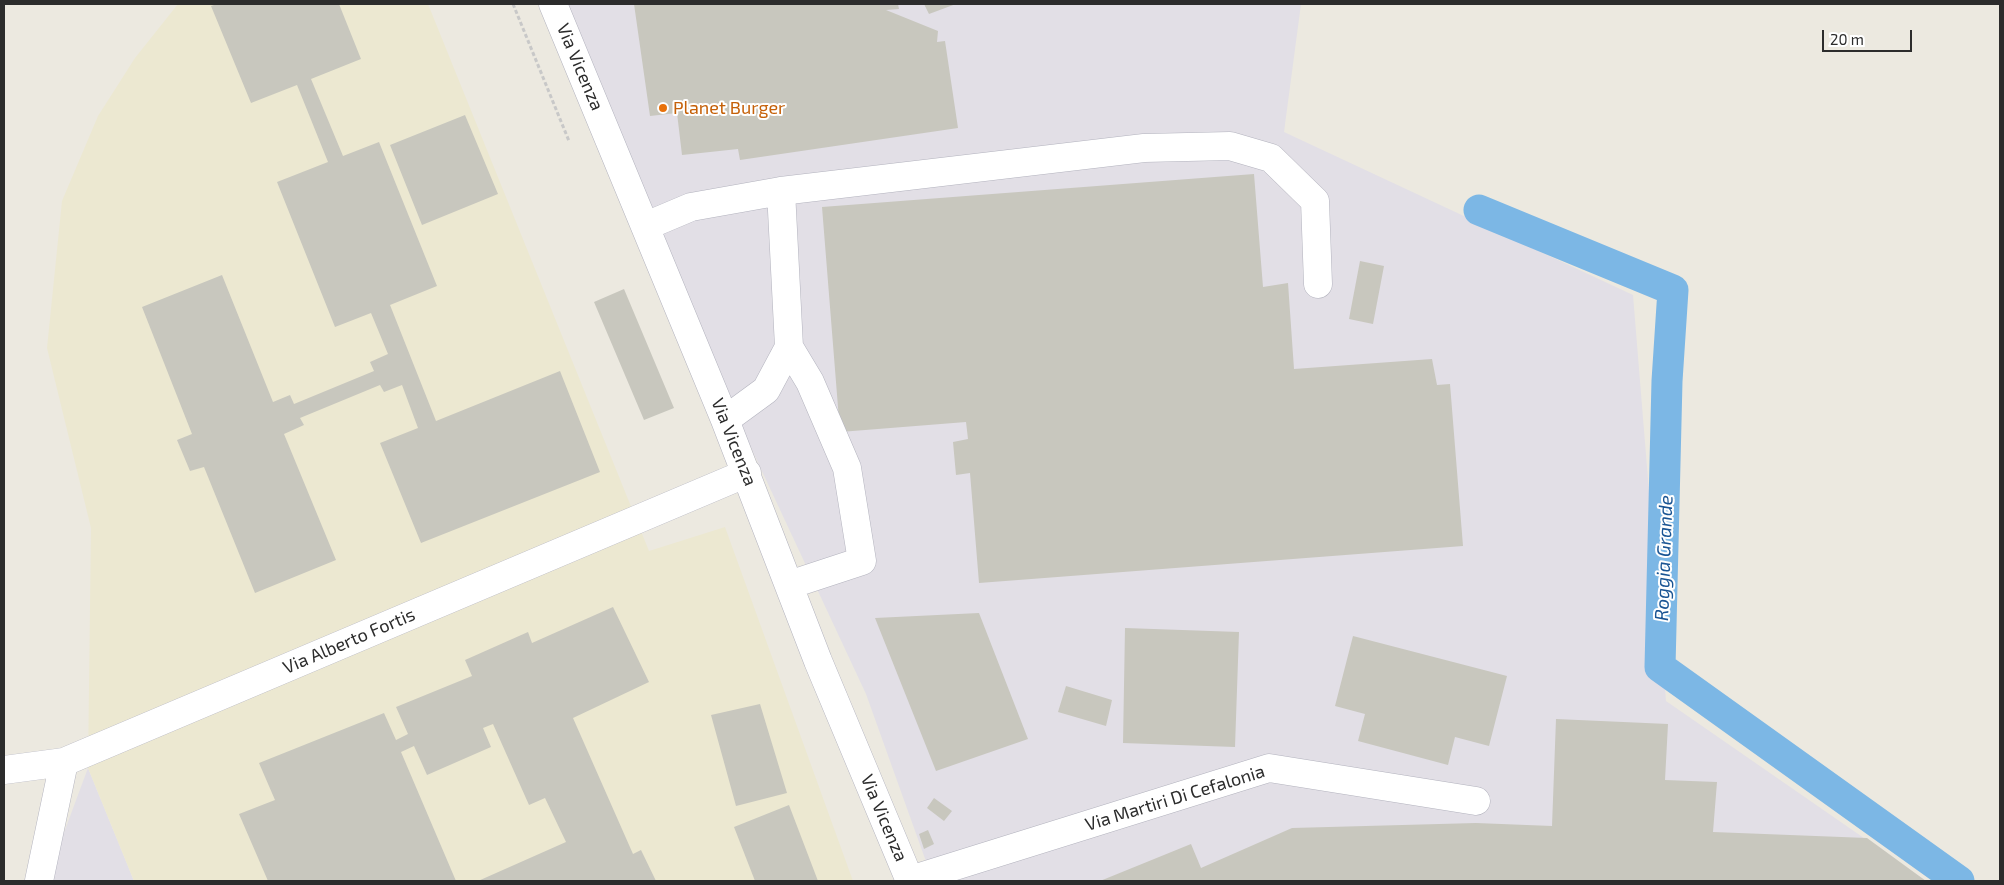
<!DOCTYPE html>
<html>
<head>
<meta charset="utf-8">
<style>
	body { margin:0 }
	#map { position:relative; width:2004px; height:885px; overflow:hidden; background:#ece9e0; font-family:"Exo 2",sans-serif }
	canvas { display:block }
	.frame { position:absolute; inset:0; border:5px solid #2c2c2c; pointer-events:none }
	.scale { position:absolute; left:1822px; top:30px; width:90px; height:22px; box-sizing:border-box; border:2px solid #2c2c2c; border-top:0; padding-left:6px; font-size:15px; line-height:18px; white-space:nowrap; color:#2c2c2c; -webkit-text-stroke:4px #fff; paint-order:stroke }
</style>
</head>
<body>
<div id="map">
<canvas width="2004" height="885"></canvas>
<div class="frame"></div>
<div class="scale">20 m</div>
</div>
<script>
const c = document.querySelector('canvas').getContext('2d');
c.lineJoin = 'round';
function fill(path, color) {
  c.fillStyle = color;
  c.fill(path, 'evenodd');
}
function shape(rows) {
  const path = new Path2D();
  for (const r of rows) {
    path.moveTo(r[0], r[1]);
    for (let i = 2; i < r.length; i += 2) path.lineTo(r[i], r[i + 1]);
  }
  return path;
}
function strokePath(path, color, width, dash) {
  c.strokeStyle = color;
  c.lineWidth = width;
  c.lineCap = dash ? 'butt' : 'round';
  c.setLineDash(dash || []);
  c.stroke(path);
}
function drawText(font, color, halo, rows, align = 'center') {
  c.font = font + ' "Exo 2",sans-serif';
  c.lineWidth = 4;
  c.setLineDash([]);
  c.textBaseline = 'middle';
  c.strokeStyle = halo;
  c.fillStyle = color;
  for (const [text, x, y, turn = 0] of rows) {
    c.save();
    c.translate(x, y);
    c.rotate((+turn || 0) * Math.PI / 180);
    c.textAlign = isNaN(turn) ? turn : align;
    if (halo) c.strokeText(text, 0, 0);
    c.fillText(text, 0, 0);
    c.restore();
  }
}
fill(shape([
	[544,4,1301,4,1284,132,1633,295,1666,701,1926,881,933,881,866,694],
	[88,768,134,881,46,881]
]), '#e2dfe6');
fill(shape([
	[178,4,428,4,649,551,725,527,853,881,134,881,88,768,91,528,47,348,62,201,98,116,135,58]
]), '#ece8d1');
strokePath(shape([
	[1479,210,1673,290,1667,381,1660,667,1959,881]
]), '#7cb7e5', 31);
fill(shape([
	[217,4,339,4,361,59,311,79,343,156,379,142,437,286,390,305,436,421,560,371,600,472,421,543,380,443,418,428,402,385,384,392,380,385,300,418,304,425,284,434,336,560,255,593,204,467,190,471,177,440,192,434,142,307,222,275,273,402,290,395,294,404,374,371,370,362,388,354,371,313,335,327,277,182,328,162,297,85,251,103,211,6],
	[634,4,898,4,899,9,886,10,938,31,937,42,945,41,958,128,740,160,738,149,682,155,677,113,650,116],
	[924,4,956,4,929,14],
	[465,115,498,194,422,225,390,145],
	[1254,174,1263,287,1288,283,1294,369,1432,359,1437,385,1450,384,1463,546,979,583,970,473,956,475,953,442,968,439,966,422,840,432,822,207],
	[1360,261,1384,266,1373,324,1349,319],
	[624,289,674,408,644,420,594,302],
	[613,607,649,682,573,718,633,854,641,850,656,881,478,881,566,842,545,798,529,805,493,724,483,728,491,747,427,775,414,746,401,752,456,881,268,881,239,814,275,800,259,763,384,713,396,740,408,734,396,707,472,676,465,660,528,632,532,643],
	[979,613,1028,739,936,771,875,618],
	[1125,628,1239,632,1235,747,1123,743],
	[1353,636,1507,676,1489,746,1455,737,1448,765,1358,741,1365,714,1335,706],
	[1066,686,1112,700,1106,726,1058,712],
	[760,704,787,793,736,806,711,715],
	[1556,719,1668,724,1665,780,1717,782,1713,832,1867,838,1926,881,1100,881,1191,844,1201,868,1292,828,1476,823,1552,826],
	[934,798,952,811,944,821,927,808],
	[789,805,818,881,755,881,734,827],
	[928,830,934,844,924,849,919,834]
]), '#c8c7be');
const minor = shape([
	[553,4,725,420,818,661,910,881],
	[646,226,691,207,781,191],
	[725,420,766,390,789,347,781,191,1144,148,1230,146,1271,158,1315,201,1318,284],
	[789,585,862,561,847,468,810,382,789,347],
	[4,770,64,762],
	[910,880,1269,768,1476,801],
	[39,881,64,762,747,473]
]);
strokePath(minor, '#b3b3be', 29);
strokePath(shape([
	[513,4,569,141]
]), '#c8c8c8', 3, [4, 2.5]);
strokePath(minor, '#fff', 28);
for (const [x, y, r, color] of [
	[663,108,5,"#e8710a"]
]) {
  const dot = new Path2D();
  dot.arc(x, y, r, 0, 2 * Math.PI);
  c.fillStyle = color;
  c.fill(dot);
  strokePath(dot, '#fff', 2);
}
drawText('18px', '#2c2c2c', '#fff', [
	["Via Vicenza",580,67,67],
	["Via Vicenza",734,442,68],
	["Via Alberto Fortis",349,641,-23],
	["Via Martiri Di Cefalonia",1175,798,-17],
	["Via Vicenza",884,818,67]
]);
drawText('18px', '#c56008', '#fff', [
	["Planet Burger",673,108]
], 'left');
drawText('italic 19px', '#195493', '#fff', [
	["Roggia Grande",1664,558,-88]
]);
</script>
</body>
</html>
